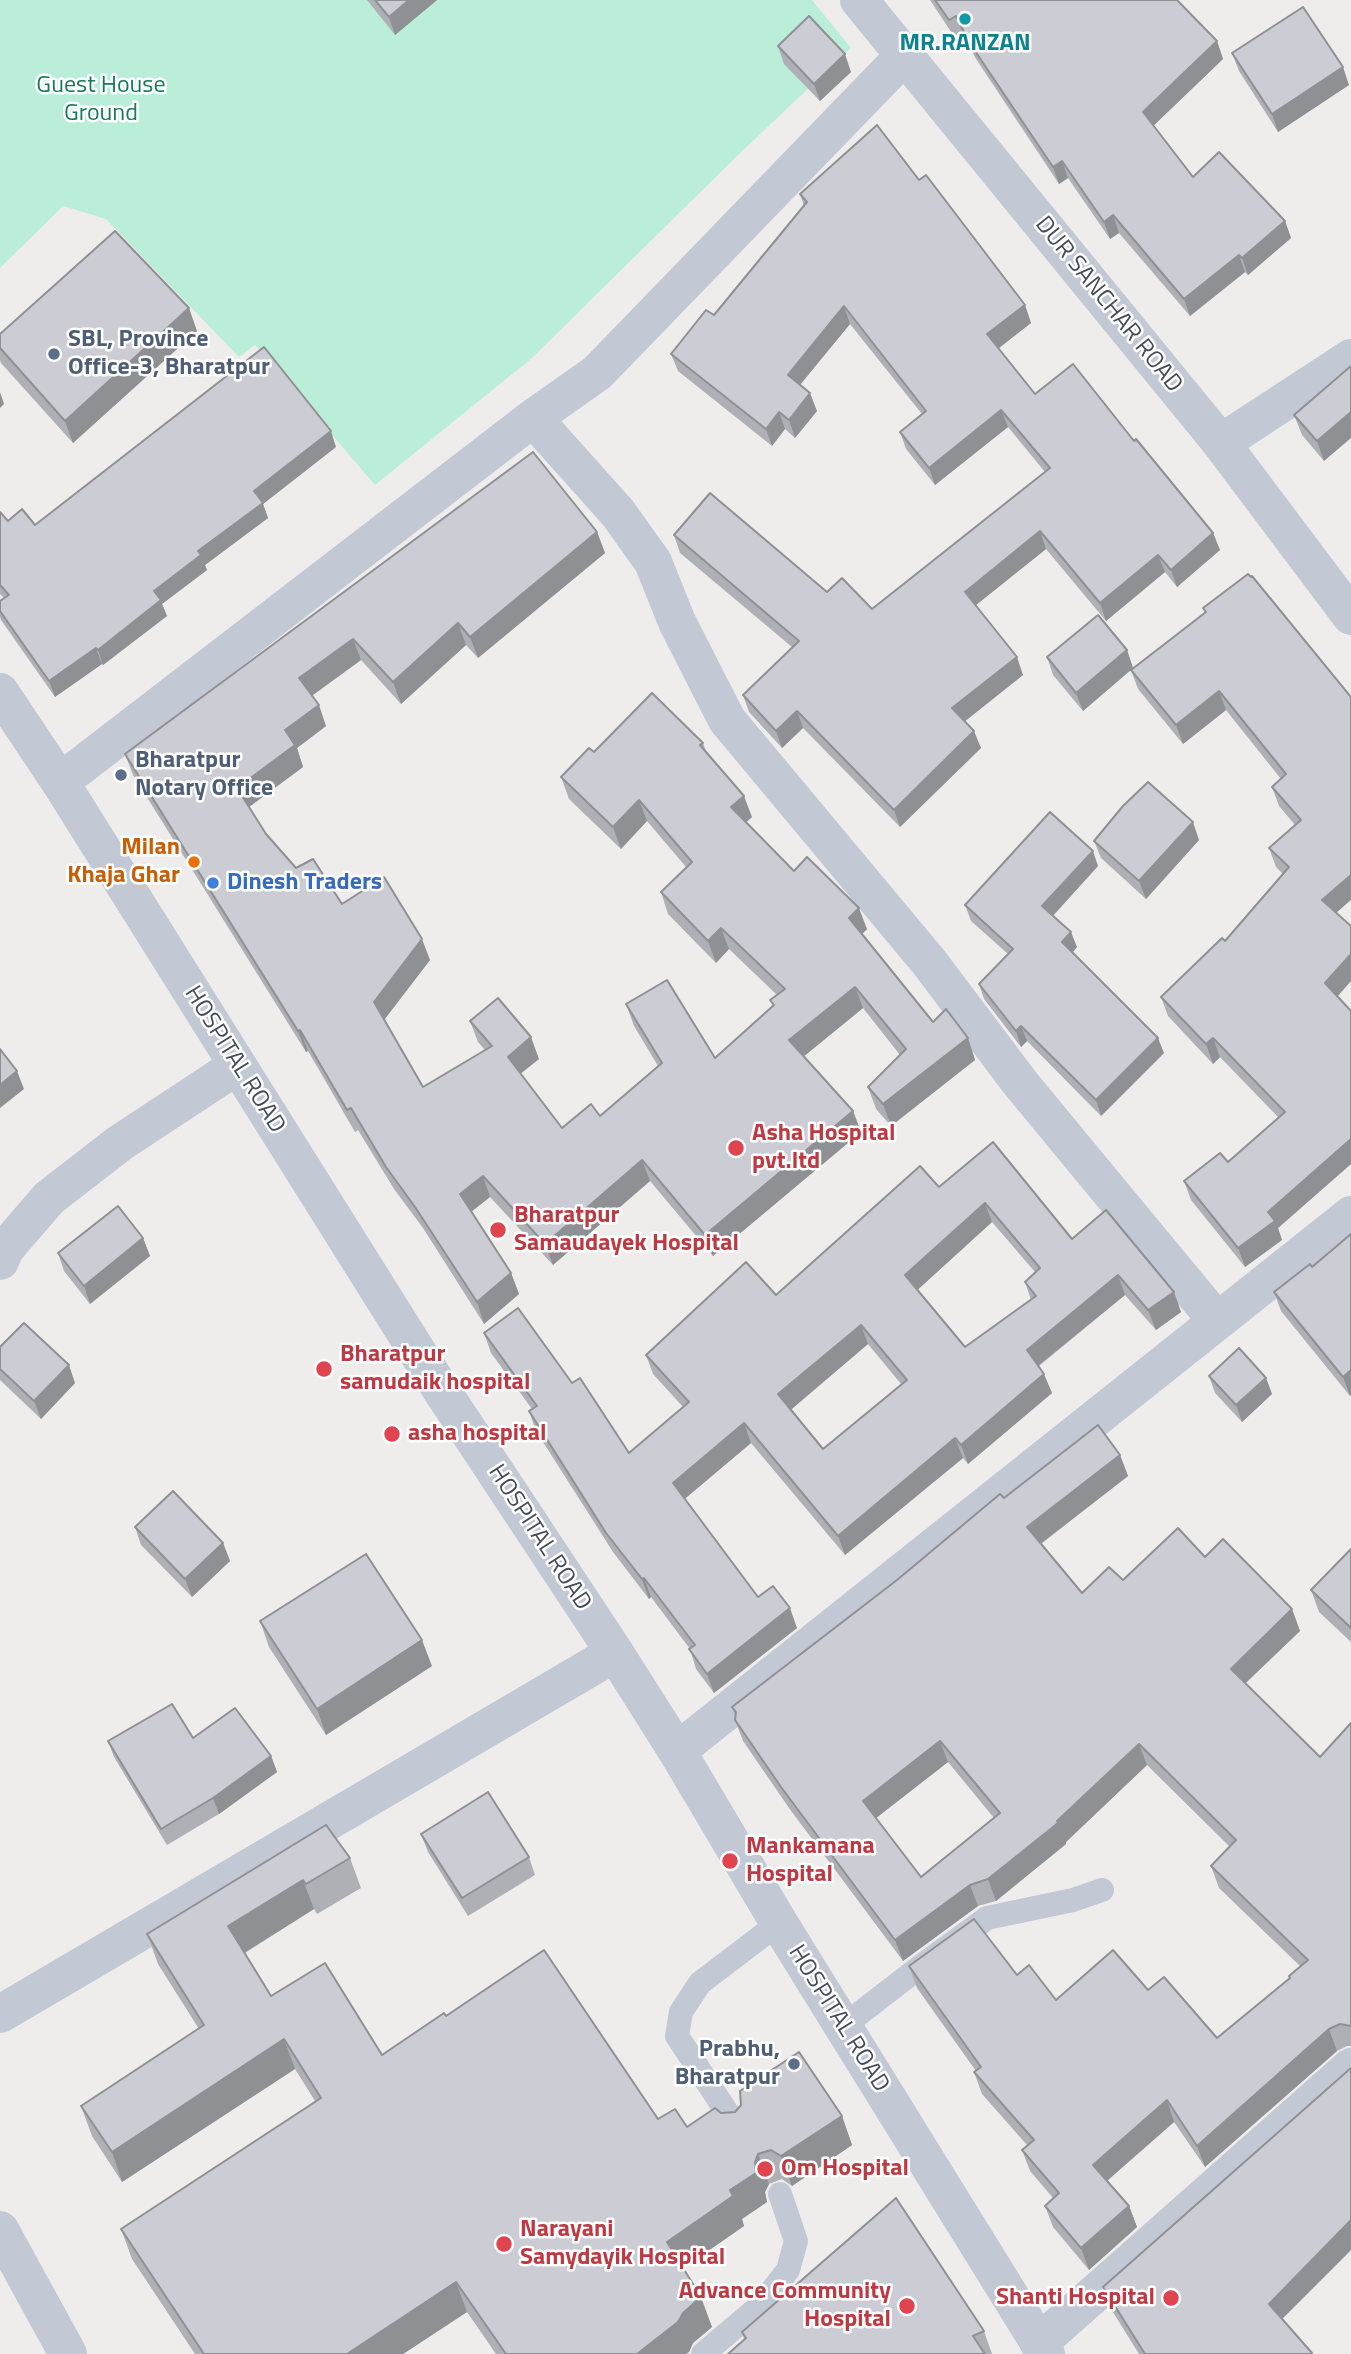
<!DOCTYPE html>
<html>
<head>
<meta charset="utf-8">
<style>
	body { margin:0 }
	canvas { display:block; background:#efedec }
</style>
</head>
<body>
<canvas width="1351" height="2354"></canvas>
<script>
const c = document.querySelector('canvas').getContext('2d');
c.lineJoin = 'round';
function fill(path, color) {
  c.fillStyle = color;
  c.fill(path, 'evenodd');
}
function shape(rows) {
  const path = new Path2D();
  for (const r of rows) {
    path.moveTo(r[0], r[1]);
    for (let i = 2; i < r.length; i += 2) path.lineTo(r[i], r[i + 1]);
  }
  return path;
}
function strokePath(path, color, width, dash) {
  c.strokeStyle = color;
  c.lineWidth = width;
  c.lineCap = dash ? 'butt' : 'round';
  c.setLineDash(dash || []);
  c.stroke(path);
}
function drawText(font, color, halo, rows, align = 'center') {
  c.font = font + ' "Titillium Web",sans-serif';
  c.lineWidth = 5;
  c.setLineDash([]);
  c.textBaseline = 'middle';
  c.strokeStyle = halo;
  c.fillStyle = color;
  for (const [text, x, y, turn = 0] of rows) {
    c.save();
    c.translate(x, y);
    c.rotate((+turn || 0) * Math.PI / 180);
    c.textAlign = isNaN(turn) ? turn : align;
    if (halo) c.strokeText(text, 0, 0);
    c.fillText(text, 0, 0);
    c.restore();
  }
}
fill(shape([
	[0,0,812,0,851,48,737,156,532,358,375,485,255,345,239,357,106,219,63,206,0,268]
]), '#baeed8');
strokePath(shape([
	[842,2027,921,1966,987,1918,1073,1900,1102,1890],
	[738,2129,677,2036,681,2012,700,1983,779,1923],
	[703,2354,760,2306,788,2270,796,2241,780,2194]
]), '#c2c8d4', 24);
strokePath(shape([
	[859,0,1221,443,1351,616],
	[533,418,618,513,653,562,677,622,727,720,929,962,1021,1084,1217,1321],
	[1221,443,1351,358],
	[60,782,533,418,597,373,904,56],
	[0,1261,5,1249,49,1198,120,1143,237,1066],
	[677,1751,1351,1215],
	[0,2014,615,1653],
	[0,2230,68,2354],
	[1039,2343,1351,2067]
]), '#c2c8d4', 38);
strokePath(shape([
	[0,692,60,782,440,1388,615,1653,677,1751,779,1923,1046,2354]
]), '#c2c8d4', 38);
fill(shape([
	[367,0,437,0,395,35],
	[930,0,1177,0,1217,41,1223,59,1153,126,1193,177,1285,221,1291,238,1248,275,1245,272,1190,316,1119,233,1110,239,1068,178,1059,184,976,59,962,33,955,38],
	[778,46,851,72,820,101,784,64],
	[1232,53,1349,85,1278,132,1239,71],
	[919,180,1025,305,1031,323,998,348,1035,394,1134,441,1213,533,1220,550,1177,587,1165,572,1106,621,1046,549,976,605,1023,675,965,721,981,748,900,827,803,728,782,748,749,712,743,695,792,647,680,553,674,535,872,609,1045,472,1008,427,935,485,906,449,900,432,922,414,850,324,800,385,817,411,795,438,785,429,772,446,678,371,671,354,714,315,804,206,800,194],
	[197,331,73,443,1,363,0,360,0,334],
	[1351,366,1324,461,1302,435,1294,415],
	[336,447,263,504,268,518,205,565,207,570,162,604,167,616,103,665,102,664,55,697,1,620,0,617,0,601,4,598,0,594,0,512,8,521,35,525],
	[533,452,597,532,605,553,478,658,466,645,401,704,361,660,312,696,326,726,297,748,303,767,249,807,266,834,296,868,342,904,430,960,384,1020,423,1087,485,1050,478,1042,470,1021,539,1059,520,1074,562,1128,600,1116,658,1066,634,1026,626,1004,715,1058,773,1006,770,1000,777,995,729,949,716,963,668,914,661,892,686,867,647,821,621,849,569,799,561,777,594,752,703,743,706,751,752,817,746,822,794,871,867,929,862,934,933,1022,968,1038,975,1060,891,1126,876,1109,868,1087,900,1055,863,1008,804,1056,853,1111,861,1132,713,1256,650,1181,553,1265,490,1197,471,1212,511,1273,519,1294,484,1324,423,1228,394,1189,358,1130,355,1132,308,1051,306,1052,133,775,125,754],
	[1248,574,1336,913,1351,981,1338,996,1351,1011,1351,1164,1278,1228,1282,1240,1245,1267,1191,1200,1184,1181,1228,1162,1279,1118,1220,1057,1213,1064,1168,1016,1161,997,1225,941,1283,874,1276,867,1269,848,1295,825,1279,806,1272,787,1281,779,1226,710,1183,744,1138,689,1131,670,1083,711,1053,675,1047,657,1127,650,1133,668,1205,613,1203,608],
	[1199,840,1146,899,1101,858,1094,841],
	[1098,866,1053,916,1077,947,1073,952,1164,1053,1101,1116,1027,1041,1021,1047,984,999,979,984,1008,954,971,921,965,905],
	[993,1142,1072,1239,1174,1292,1181,1312,1156,1330,1125,1295,1039,1366,1052,1393,968,1464,963,1458,845,1555,751,1443,684,1499,758,1597,797,1628,714,1693,696,1669,690,1649,651,1597,649,1599,613,1552,536,1431,529,1411,532,1409,491,1353,484,1333,572,1383,629,1453,683,1407,653,1374,646,1355,776,1295,939,1187],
	[992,1222,1035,1272,1025,1282,1031,1300,965,1347,917,1290],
	[868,1344,901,1384,823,1449,791,1409],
	[143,1238,150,1256,90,1304,64,1271,58,1253],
	[1312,1267,1350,1396,1281,1311,1274,1292],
	[0,1347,75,1383,41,1419,0,1380],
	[1209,1376,1266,1378,1272,1394,1242,1422,1215,1393],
	[1120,1455,1128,1476,1041,1544,1082,1593,1205,1557,1292,1609,1300,1631,1245,1684,1320,1757,1351,1723,1351,2046,1347,2046,1337,2051,1205,2167,1174,2122,1107,2181,1129,2206,1137,2227,1089,2270,1053,2227,1045,2206,1053,2198,1030,2171,1022,2150,1027,2145,982,2094,974,2072,976,2071,917,1988,909,1966,1017,1975,1056,2000,1148,1990,1217,2038,1290,1978,1289,1976,1300,1966,1219,1888,1211,1866,1230,1847,1147,1765,1066,1842,1066,1844,996,1901,978,1906,903,1961,789,1808,743,1741,735,1720,735,1716,732,1707,1004,1498],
	[948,1762,994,1818,921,1877,876,1818],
	[135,1527,223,1543,230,1561,192,1597,141,1545],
	[1351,1549,1351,1642,1319,1612,1311,1590],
	[260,1621,432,1666,326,1735,269,1647],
	[193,1738,271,1756,277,1772,219,1814,167,1845,114,1757,108,1741],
	[421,1834,529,1857,535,1875,468,1916,428,1852],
	[350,1858,361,1888,317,1914,314,1909,245,1953,271,1996,382,2055,446,2016,658,2119,687,2127,721,2113,842,2116,852,2145,792,2186,782,2179,769,2184,765,2192,767,2202,742,2219,744,2226,683,2268,712,2327,693,2343,689,2352,686,2354,496,2354,467,2312,403,2354,195,2354,132,2259,121,2229,315,2101,295,2069,122,2182,92,2136,81,2106,199,2029,158,1964,147,1934],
	[1351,2068,1351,2250,1282,2319,1312,2354,1139,2354,1111,2309,1103,2287],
	[984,2331,992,2354,728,2354,744,2339,742,2332]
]), '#afb0b6');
fill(shape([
	[409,0,437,0,395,35,389,17],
	[1217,41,1223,59,1149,130,1143,112],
	[845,54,851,72,820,101,814,84],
	[1343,67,1349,85,1278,132,1272,114],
	[1062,161,1068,178,1059,184,1053,167],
	[1113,215,1119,233,1110,239,1104,222],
	[1285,221,1291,238,1248,275,1242,258],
	[1239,255,1245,272,1190,316,1184,299],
	[1025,305,1031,323,994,352,987,334],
	[844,306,850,324,794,392,788,375],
	[189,308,197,331,73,443,65,421],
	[0,392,4,404,0,408],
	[810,393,817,411,795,438,789,420],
	[1001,410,1008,427,935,485,929,468],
	[779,412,785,429,772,446,766,429],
	[1351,412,1351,438,1324,461,1317,441],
	[331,431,336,447,263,504,268,518,205,565,207,570,162,604,167,616,103,665,98,650,154,591,198,551,254,491],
	[1040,531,1046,549,971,609,965,592],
	[597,532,605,553,478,658,470,637],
	[1213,533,1220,550,1177,587,1171,570],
	[1158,555,1165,572,1106,621,1100,603],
	[458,623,466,645,401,704,393,682],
	[353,639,361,660,307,699,299,678],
	[96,648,102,664,55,697,49,681],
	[1127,650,1133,668,1083,711,1076,693],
	[1017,657,1023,675,959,726,952,708],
	[1219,691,1226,710,1183,744,1176,725],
	[319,705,326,726,297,748,303,767,245,810,237,788,285,730],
	[797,711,803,728,782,748,776,731],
	[974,731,981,748,900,827,894,810],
	[744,796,752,817,739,829,731,807],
	[639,800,647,821,621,849,613,827],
	[1193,822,1199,840,1146,899,1139,881],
	[1093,851,1098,866,1047,922,1042,906],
	[1351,875,1351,900,1329,919,1322,900],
	[859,908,867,929,857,939,849,918],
	[721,928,729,949,716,963,708,941],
	[1071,932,1077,947,1068,958,1062,942],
	[422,939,430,960,381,1024,374,1002],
	[1351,954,1351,981,1332,1002,1325,983],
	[855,987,863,1008,797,1062,789,1040],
	[1021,1026,1027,1041,1021,1047,1016,1031],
	[300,1030,308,1051,306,1052,298,1031],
	[531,1037,539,1059,515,1078,508,1057],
	[968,1038,975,1060,891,1126,883,1104],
	[1158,1038,1164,1053,1101,1116,1096,1100],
	[1213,1038,1220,1057,1213,1064,1206,1044],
	[17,1071,24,1089,0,1108,0,1085],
	[853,1111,861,1132,713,1256,705,1235],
	[1351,1139,1351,1164,1278,1228,1282,1240,1245,1267,1238,1248,1268,1212],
	[642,1160,650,1181,553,1265,545,1244],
	[483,1176,490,1197,467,1215,460,1194],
	[985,1203,992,1222,912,1295,905,1275],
	[143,1238,150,1256,90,1304,84,1286],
	[511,1273,519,1294,484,1324,477,1302],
	[1118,1275,1125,1295,1034,1369,1027,1350],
	[1174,1292,1181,1312,1156,1330,1148,1310],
	[861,1325,868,1344,786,1414,778,1394],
	[69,1365,75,1383,41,1419,34,1401],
	[1351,1370,1351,1395,1350,1396,1343,1377],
	[1044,1374,1052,1393,968,1464,961,1445],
	[1266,1378,1272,1394,1242,1422,1236,1405],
	[744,1423,751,1443,680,1503,673,1483],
	[955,1438,963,1458,845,1555,838,1536],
	[1120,1455,1128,1476,1035,1548,1027,1527],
	[223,1543,230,1561,192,1597,185,1579],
	[644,1578,651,1597,649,1599,642,1579],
	[790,1608,797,1628,714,1693,707,1674],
	[1292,1609,1300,1631,1238,1690,1231,1669],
	[422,1640,432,1666,326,1735,317,1709],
	[940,1741,948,1762,871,1822,863,1801],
	[1139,1744,1147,1765,1066,1842,1066,1844,996,1901,988,1879,1057,1821],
	[271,1756,277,1772,219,1814,213,1798],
	[303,1880,314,1909,239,1956,228,1926],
	[970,1885,978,1906,903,1961,895,1940],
	[1329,2029,1337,2051,1205,2167,1197,2146],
	[284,2039,295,2069,122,2182,112,2152],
	[1167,2100,1174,2122,1101,2186,1093,2165],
	[842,2116,852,2145,792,2186,781,2156],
	[758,2154,769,2184,765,2192,767,2202,742,2219,744,2226,678,2272,667,2242,730,2190,755,2162],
	[1129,2206,1137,2227,1089,2270,1081,2248],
	[1351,2220,1351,2250,1276,2325,1269,2304],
	[456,2282,467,2312,403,2354,347,2354],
	[701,2297,712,2327,693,2343,689,2352,686,2354,637,2354]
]), '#8f9094');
const building = shape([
	[375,0,409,0,389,17,375,0],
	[935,0,1177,0,1217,41,1143,112,1193,177,1219,152,1285,221,1242,258,1239,255,1184,299,1113,215,1104,222,1062,161,1053,167,969,42,956,16,949,20,935,0],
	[1303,7,1343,67,1272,114,1232,53,1303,7],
	[809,16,845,54,814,84,778,46,809,16],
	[877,125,919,180,926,175,1025,305,987,334,1035,394,1073,364,1134,441,1136,439,1213,533,1171,570,1158,555,1100,603,1040,531,965,592,1017,657,952,708,974,731,894,810,797,711,776,731,743,695,799,641,674,535,710,493,827,592,842,578,872,609,1050,468,1001,410,929,468,900,432,926,411,844,306,788,375,810,393,789,420,779,412,766,429,671,354,706,310,714,315,807,202,800,194,877,125],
	[115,231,189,308,65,421,0,348,0,334,115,231],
	[264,347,331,431,254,491,263,503,198,551,201,555,154,591,161,600,98,650,96,648,49,681,0,611,0,601,9,595,0,585,0,512,8,521,22,509,35,525,264,347],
	[1351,366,1351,412,1317,441,1294,415,1351,366],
	[533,452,597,532,470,637,458,623,393,682,353,639,299,678,319,705,285,730,295,745,237,788,266,834,296,868,313,859,342,904,384,877,422,939,374,1002,423,1087,492,1046,470,1021,498,998,531,1037,508,1057,562,1128,591,1104,600,1116,662,1063,626,1004,667,980,715,1058,774,1005,770,1000,785,989,721,928,708,941,661,892,692,862,639,800,613,827,561,777,589,748,594,752,652,693,703,743,700,745,744,796,731,807,794,871,807,857,859,908,849,918,933,1022,946,1009,968,1038,883,1104,868,1087,906,1049,855,987,789,1040,853,1111,705,1235,642,1160,545,1244,483,1176,460,1194,511,1273,477,1302,415,1207,386,1167,351,1108,347,1110,300,1030,298,1031,125,754,533,452],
	[1248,574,1251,577,1252,576,1351,697,1351,875,1322,900,1351,926,1351,954,1325,983,1351,1011,1351,1139,1268,1212,1275,1221,1238,1248,1184,1181,1220,1153,1228,1162,1285,1112,1213,1038,1206,1044,1161,997,1222,938,1225,941,1289,867,1269,848,1301,820,1272,787,1286,774,1219,691,1176,725,1131,670,1206,612,1203,608,1248,574],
	[1098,615,1127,650,1076,693,1047,657,1098,615],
	[1148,782,1193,822,1139,881,1094,841,1123,806,1148,782],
	[1050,812,1093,851,1042,906,1071,932,1062,942,1158,1038,1096,1100,1021,1026,1016,1031,979,984,1013,949,965,905,1050,812],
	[0,1049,17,1071,0,1085,0,1049],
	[993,1142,1072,1239,1106,1210,1174,1292,1148,1310,1118,1275,1027,1350,1044,1374,961,1445,955,1438,838,1536,744,1423,673,1483,758,1597,773,1586,790,1608,707,1674,689,1649,695,1645,644,1578,642,1579,606,1533,529,1411,537,1406,484,1333,518,1308,572,1383,580,1378,629,1453,689,1402,646,1355,746,1262,776,1295,920,1166,939,1187,993,1142],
	[985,1203,1040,1268,1025,1282,1036,1296,965,1347,905,1275,985,1203],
	[861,1325,907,1380,823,1449,778,1394,861,1325],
	[118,1206,143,1238,84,1286,58,1253,118,1206],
	[1351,1234,1351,1370,1343,1377,1274,1292,1310,1264,1312,1267,1351,1234],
	[24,1323,69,1365,34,1401,0,1369,0,1347,24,1323],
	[1239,1348,1266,1378,1236,1405,1209,1376,1239,1348],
	[1098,1425,1120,1455,1027,1527,1082,1593,1109,1567,1123,1580,1178,1528,1205,1557,1223,1539,1292,1609,1231,1669,1320,1757,1351,1723,1351,2026,1340,2024,1329,2029,1197,2146,1167,2100,1093,2165,1129,2206,1081,2248,1045,2206,1059,2193,1022,2150,1034,2140,974,2072,981,2067,909,1966,974,1919,1017,1975,1029,1965,1056,2000,1113,1950,1148,1990,1164,1977,1217,2038,1290,1978,1289,1976,1308,1960,1211,1866,1236,1840,1139,1744,1057,1821,1058,1823,988,1879,970,1885,895,1940,781,1787,735,1720,736,1712,732,1707,897,1580,1000,1494,1004,1498,1098,1425],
	[940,1741,1000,1813,921,1877,863,1801,940,1741],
	[173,1491,223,1543,185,1579,135,1527,173,1491],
	[1351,1549,1351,1628,1311,1590,1351,1549],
	[366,1554,422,1640,317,1709,260,1621,366,1554],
	[172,1704,193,1738,235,1708,271,1756,213,1798,161,1829,108,1741,172,1704],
	[488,1792,529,1857,462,1898,421,1834,488,1792],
	[326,1825,350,1858,306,1884,303,1880,228,1926,271,1996,325,1963,382,2055,444,2013,446,2016,544,1950,658,2119,675,2109,687,2127,715,2108,721,2113,735,2112,741,2105,740,2091,799,2052,842,2116,781,2156,771,2150,758,2154,755,2162,756,2173,730,2190,733,2196,667,2242,701,2297,683,2313,678,2322,637,2354,506,2354,456,2282,347,2354,204,2354,121,2229,321,2098,284,2039,112,2152,81,2106,204,2025,147,1934,326,1825],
	[1351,2068,1351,2220,1269,2304,1312,2353,1311,2354,1145,2354,1103,2287,1351,2068],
	[896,2198,984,2331,973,2336,985,2354,728,2354,746,2338,742,2332,896,2198]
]);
fill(building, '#cccdd4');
strokePath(building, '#8f9094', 2);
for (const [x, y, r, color] of [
	[965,19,7,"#0f9aa8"],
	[54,354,7,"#5c6f8a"],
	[121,775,7,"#5c6f8a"],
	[194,862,7,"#e8710a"],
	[213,883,7,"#3f7fe0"],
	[736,1148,9,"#e0444e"],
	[498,1230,9,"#e0444e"],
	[324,1369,9,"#e0444e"],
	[392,1434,9,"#e0444e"],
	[730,1861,9,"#e0444e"],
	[794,2064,7,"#5c6f8a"],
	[765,2169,9,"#e0444e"],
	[504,2244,9,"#e0444e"],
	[1171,2298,9,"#e0444e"],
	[907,2306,9,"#e0444e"]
]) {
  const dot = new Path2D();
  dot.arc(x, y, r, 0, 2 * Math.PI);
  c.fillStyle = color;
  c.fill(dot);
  strokePath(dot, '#fff', 2.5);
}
drawText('bold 24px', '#0d838f', '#fff', [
	["MR.RANZAN",965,44]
]);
drawText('24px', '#177a5c', '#fff', [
	["Guest House",101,86],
	["Ground",101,114]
]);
drawText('24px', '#454b5a', '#fff', [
	["DUR SANCHAR ROAD",1108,305,51],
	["HOSPITAL ROAD",234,1060,58],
	["HOSPITAL ROAD",539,1538,57],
	["HOSPITAL ROAD",838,2019,58]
]);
drawText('bold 24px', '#4e5e75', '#fff', [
	["SBL, Province",68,340],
	["Office-3, Bharatpur",68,368],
	["Bharatpur",135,761],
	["Notary Office",135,789],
	["Prabhu,",780,2050,"right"],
	["Bharatpur",780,2078,"right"]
], 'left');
drawText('bold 24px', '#c56008', '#fff', [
	["Milan",180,848],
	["Khaja Ghar",180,876]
], 'right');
drawText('bold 24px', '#366cbe', '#fff', [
	["Dinesh Traders",227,883]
], 'left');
drawText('bold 24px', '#be3a42', '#fff', [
	["Asha Hospital",752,1134],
	["pvt.ltd",752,1162],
	["Bharatpur",514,1216],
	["Samaudayek Hospital",514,1244],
	["Bharatpur",340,1355],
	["samudaik hospital",340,1383],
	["asha hospital",408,1434],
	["Mankamana",746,1847],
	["Hospital",746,1875],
	["Om Hospital",781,2169],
	["Narayani",520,2230],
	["Samydayik Hospital",520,2258],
	["Advance Community",891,2292,"right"],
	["Hospital",891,2320,"right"],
	["Shanti Hospital",1155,2298,"right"]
], 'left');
</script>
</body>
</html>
